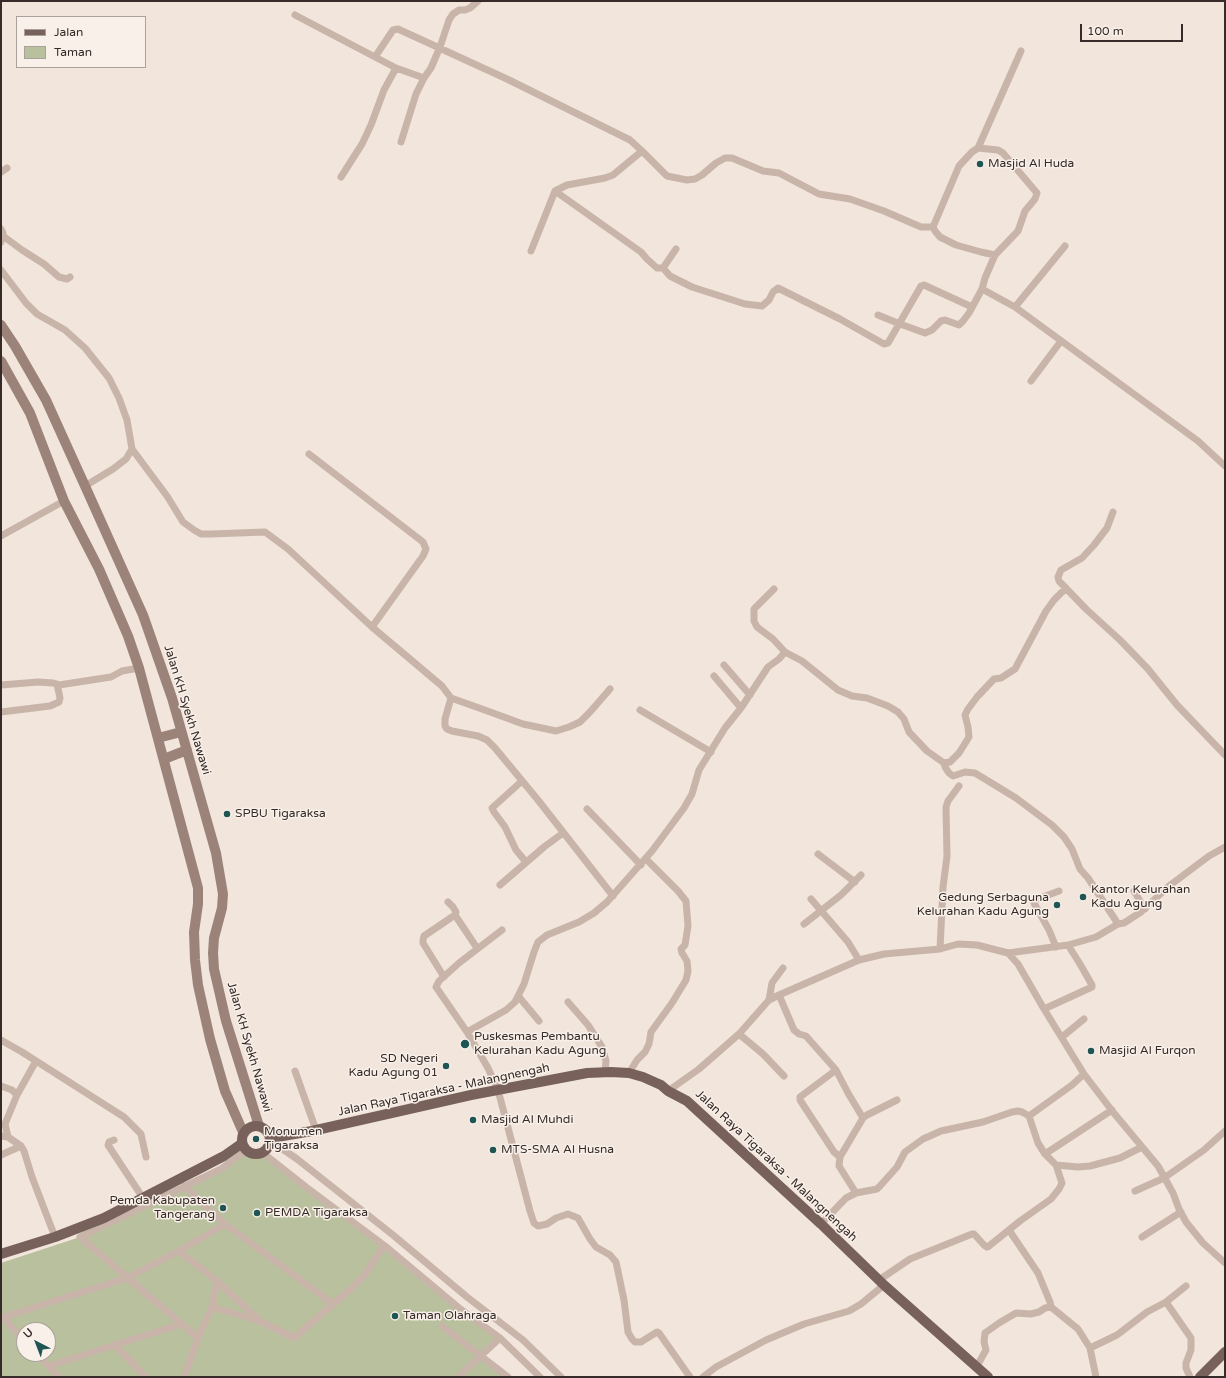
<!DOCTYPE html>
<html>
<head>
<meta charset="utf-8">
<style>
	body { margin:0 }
	#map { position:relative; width:1226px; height:1378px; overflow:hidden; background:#f1e5dc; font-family:"Varela Round",sans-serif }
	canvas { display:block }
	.frame { position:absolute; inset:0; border:2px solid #362b28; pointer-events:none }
	.legend { position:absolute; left:16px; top:16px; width:130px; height:52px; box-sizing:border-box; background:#f9f0e9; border:1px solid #aba19c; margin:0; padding:5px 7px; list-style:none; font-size:12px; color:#362b28 }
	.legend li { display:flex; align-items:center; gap:8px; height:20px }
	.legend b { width:20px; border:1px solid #aba19c }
	.north { position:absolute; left:16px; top:1322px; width:40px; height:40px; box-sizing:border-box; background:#f9f0e9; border:1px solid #aba19c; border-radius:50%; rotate:318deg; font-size:11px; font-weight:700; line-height:16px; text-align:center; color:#362b28 }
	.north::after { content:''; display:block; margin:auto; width:14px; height:18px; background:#1f5654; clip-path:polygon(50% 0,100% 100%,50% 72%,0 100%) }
	.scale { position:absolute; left:1080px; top:24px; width:103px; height:18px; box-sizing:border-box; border:2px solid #362b28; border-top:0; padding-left:5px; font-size:12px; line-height:14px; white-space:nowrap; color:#362b28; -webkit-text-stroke:3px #f9f0e9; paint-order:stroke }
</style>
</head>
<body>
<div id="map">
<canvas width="1226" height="1378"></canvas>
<div class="frame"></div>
<ul class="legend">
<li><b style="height:5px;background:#77615a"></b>Jalan</li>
<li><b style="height:11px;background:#b8c09d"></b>Taman</li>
</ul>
<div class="north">U</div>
<div class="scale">100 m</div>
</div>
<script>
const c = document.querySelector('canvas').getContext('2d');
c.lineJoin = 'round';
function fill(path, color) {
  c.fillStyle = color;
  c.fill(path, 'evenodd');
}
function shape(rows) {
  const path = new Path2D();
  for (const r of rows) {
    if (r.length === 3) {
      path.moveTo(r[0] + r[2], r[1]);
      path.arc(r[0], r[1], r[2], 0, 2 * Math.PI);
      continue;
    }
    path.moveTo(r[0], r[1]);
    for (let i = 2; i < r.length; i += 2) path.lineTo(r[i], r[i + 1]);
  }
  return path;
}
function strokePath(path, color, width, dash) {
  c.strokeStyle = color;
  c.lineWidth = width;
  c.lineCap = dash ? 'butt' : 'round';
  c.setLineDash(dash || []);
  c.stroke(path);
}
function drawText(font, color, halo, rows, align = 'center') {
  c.font = font + ' "Varela Round",sans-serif';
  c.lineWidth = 3;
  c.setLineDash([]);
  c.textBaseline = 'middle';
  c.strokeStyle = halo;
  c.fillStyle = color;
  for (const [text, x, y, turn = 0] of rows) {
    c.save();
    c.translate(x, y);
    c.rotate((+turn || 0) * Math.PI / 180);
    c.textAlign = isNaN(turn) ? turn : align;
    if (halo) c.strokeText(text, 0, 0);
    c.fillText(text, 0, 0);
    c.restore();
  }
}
fill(shape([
	[246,1150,251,1153,257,1154,263,1153,500,1338,481,1356,507,1377,1,1377,1,1263,80,1237,208,1175],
	[24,1330,48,1330,48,1354,24,1354]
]), '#b8c09d');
strokePath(shape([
	[295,15,396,68,384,90,371,125,362,144,341,177],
	[375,57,393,30,398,29,507,79,622,136,630,140,642,151,667,176,687,180,695,179,702,175,716,163,725,158,732,158,763,171,779,173,819,194,850,199,884,211,921,227,933,227,935,231,940,237,956,245,981,252,995,255,985,278,982,289,1015,307,1198,441,1225,466],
	[396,68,424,78],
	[401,142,416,94,424,78,431,68,440,47,449,20,453,14,459,10,465,10,470,8,478,1],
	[978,148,1021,51],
	[1,172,7,168],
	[555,191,641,252,647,259,657,268,663,268,676,249],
	[933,227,959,166,972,152,978,148,998,150,1003,153,1037,193,1035,199,1025,211,1018,231,995,255],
	[1,229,3,233,1,242],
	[3,236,22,250,44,264,59,277,67,279,70,277],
	[531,251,555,191,567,185,605,178,613,175,642,151],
	[663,268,670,276,692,287,745,304,762,306,769,300,773,292,778,288,840,319,884,344,888,343,921,286,924,285,972,307],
	[1,270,26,303,37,314,65,330,85,348,109,378,119,398,127,420,132,449,126,459,113,469,85,486],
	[1015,307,1065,246],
	[878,315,900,324,925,333,932,330,941,321,945,320,959,325,963,321,969,313,982,289],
	[1031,381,1061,341],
	[132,449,167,496,183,522,194,530,201,534,211,534,265,532,288,549,372,627,442,686,451,698,445,719,445,726,447,729,452,731,478,736,487,740,495,748,538,800,613,896],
	[309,454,423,542,426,549,423,556,372,627],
	[1113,512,1107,528,1094,545,1082,558,1061,570,1058,577,1059,581,1086,609,1120,640,1148,669,1177,705,1225,755],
	[1,536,64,501],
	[785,652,802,661,838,690,852,696,867,698,888,706,898,712,904,719,909,732,927,751,944,763,950,762,959,753,969,737,968,727,965,715,968,709,977,697,994,679,1001,678,1015,669,1046,611,1054,600,1066,588],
	[724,665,750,695],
	[714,676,741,708],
	[1,685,38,682,53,683,59,685,111,677,122,671,139,668],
	[451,698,482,709,523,724,556,731,569,727,580,722,590,712,610,689],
	[640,710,711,752],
	[1,712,50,706,59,702,60,698,57,684],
	[944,763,945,767,949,773,953,776,965,772,975,773,1016,798,1052,825,1064,837,1072,849,1080,869,1088,878,1118,924],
	[522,781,492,808,494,812,505,827,516,850,526,862],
	[587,809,641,865],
	[818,854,855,882],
	[500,885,544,847,563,833],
	[1134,891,1145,909],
	[811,899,848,942,859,960],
	[448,902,453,907,456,912,455,915,477,948],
	[804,924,841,895,861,875],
	[502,930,459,963,439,981,436,987,467,1032,488,1068,498,1090,530,1211,534,1223,538,1226,547,1224,556,1218,568,1214,578,1218,590,1239,596,1247,610,1255,616,1262,624,1300,628,1332,632,1339,635,1342,641,1342,657,1332,659,1333,690,1377],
	[1056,947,1049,930,1034,903,1035,900,1059,891],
	[940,949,943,887,947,856,946,807,948,801,959,786],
	[1008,953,1018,964,1044,1009,1084,1074,1113,1112,1158,1166,1173,1193,1179,1209,1186,1222,1203,1243,1225,1263],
	[444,977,423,943,423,940,424,936,455,915],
	[779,995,794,1030,799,1034,806,1036,836,1070,848,1093,863,1118],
	[519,997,539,1021],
	[769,1000,772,983,783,968],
	[568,1002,588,1025,602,1047,606,1061,605,1072],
	[1044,1009,1092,987,1092,985,1080,964,1068,945],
	[467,1032,506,1010,515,1002,524,984,534,952,538,942,547,935,579,922,594,913,607,902,652,851,684,808,692,794,699,770,725,728,741,708,768,667,779,659,785,652,773,639,757,627,754,621,754,609,774,589],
	[739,1034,763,1054,784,1076],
	[1062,1037,1084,1019],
	[1,1040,22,1052,124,1117,141,1134,146,1157],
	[836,1070,800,1097,800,1100,834,1152,840,1157,839,1166,856,1193],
	[295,1071,316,1130],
	[629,1073,637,1060,645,1052,649,1044,651,1032,672,1003,686,980,688,971,687,961,682,953,681,949,685,945,688,926,686,901,678,891,646,859],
	[1,1086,12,1090,17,1095,5,1124,8,1137],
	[668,1091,699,1069,739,1034,769,1000,779,995,859,960,884,954,940,949,958,944,977,945,1008,953,1068,945,1096,937,1118,924,1124,923,1141,912,1169,886,1209,856,1225,847],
	[17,1095,36,1061],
	[1,1136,8,1137,21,1146,24,1151,32,1177,55,1237],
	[114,1140,109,1142,108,1145,143,1198],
	[271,1141,297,1159,393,1235,467,1297,523,1340,561,1377],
	[263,1153,306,1187,385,1246,459,1308,500,1338,540,1377],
	[1045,1154,1112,1110],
	[1,1155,21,1146],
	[840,1157,863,1118,867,1115,897,1100],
	[1056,1165,1078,1167,1090,1166,1120,1158,1142,1147],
	[184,1186,225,1224,333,1304],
	[1135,1191,1164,1178,1204,1150,1225,1131],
	[821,1224,846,1198,856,1193,877,1189,880,1186,897,1167,905,1152,923,1139,941,1131,983,1122,1012,1112,1018,1111,1022,1112,1029,1116,1072,1085,1084,1074],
	[1142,1237,1181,1212],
	[179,1251,217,1281,259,1320],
	[879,1280,910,1259,972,1234,974,1234,984,1245,987,1247,989,1246,1020,1221,1051,1199,1059,1189,1062,1183,1056,1165,1045,1154,1038,1143,1029,1116],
	[1166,1302,1191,1338,1191,1350,1186,1363,1186,1368,1190,1377],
	[212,1307,262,1322,294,1338,354,1286,363,1277,381,1250,385,1246],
	[1051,1307,1078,1329,1090,1348],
	[1,1318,127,1278,179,1251,225,1224],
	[3,1318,24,1340],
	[442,1326,508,1377],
	[198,1338,80,1237,221,1169,246,1150],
	[115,1345,146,1377],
	[37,1354,59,1377],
	[49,1366,181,1324],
	[977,1366,986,1350,984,1342,985,1333,999,1323,1016,1313,1031,1314,1039,1312,1045,1308,1051,1307,1050,1302,1038,1273,1009,1230],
	[184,1377,198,1338,212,1307,217,1281],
	[458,1377,500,1338],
	[703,1377,716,1367,766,1340,804,1324,849,1311,861,1304,884,1285],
	[1096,1377,1090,1348,1117,1335,1147,1312,1166,1302,1186,1286]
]), '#c9b4a9', 7);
strokePath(shape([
	[1,325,15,346,46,400,85,486,143,615,172,698,216,853,223,894,222,908,214,938,213,953,214,969,226,1021,259,1126],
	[1,361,30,413,64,501,99,569,128,636,139,668,198,888,198,904,194,932,195,960,198,985,210,1039,225,1091,243,1132],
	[158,738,181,732],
	[164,759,187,750]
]), '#9c837a', 10);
strokePath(shape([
	[256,1140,14],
	[271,1138,312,1131,471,1095,587,1073,611,1072,629,1073,643,1077,661,1085,668,1091,687,1101,821,1224,884,1285,988,1377],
	[1,1254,55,1237,104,1218,224,1156,241,1144],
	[1200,1377,1225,1352]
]), '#77615a', 10);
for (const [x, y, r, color] of [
	[980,164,4,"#1f5654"],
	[227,814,4,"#1f5654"],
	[1083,897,4,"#1f5654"],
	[1057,905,4,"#1f5654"],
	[465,1044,5,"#1f5654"],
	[1091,1051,4,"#1f5654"],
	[446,1066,4,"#1f5654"],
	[473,1120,4,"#1f5654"],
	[256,1139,4,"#1f5654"],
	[493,1150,4,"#1f5654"],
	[223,1208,4,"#1f5654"],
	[257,1213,4,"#1f5654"],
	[395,1316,4,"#1f5654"]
]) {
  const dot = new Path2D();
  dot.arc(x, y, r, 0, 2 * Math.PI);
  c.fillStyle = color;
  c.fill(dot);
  strokePath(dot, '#f9f0e9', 1.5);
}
drawText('12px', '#362b28', '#f9f0e9', [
	["Masjid Al Huda",988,164],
	["SPBU Tigaraksa",235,814],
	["Kantor Kelurahan",1091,890],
	["Kadu Agung",1091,904],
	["Gedung Serbaguna",1049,898,"right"],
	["Kelurahan Kadu Agung",1049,912,"right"],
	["Puskesmas Pembantu",474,1037],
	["Kelurahan Kadu Agung",474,1051],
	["Masjid Al Furqon",1099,1051],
	["SD Negeri",438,1059,"right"],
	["Kadu Agung 01",438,1073,"right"],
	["Masjid Al Muhdi",481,1120],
	["Monumen",264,1132],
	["Tigaraksa",264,1146],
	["MTS-SMA Al Husna",501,1150],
	["Pemda Kabupaten",215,1201,"right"],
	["Tangerang",215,1215,"right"],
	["PEMDA Tigaraksa",265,1213],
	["Taman Olahraga",403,1316]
], 'left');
drawText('12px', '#362b28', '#f9f0e9', [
	["Jalan KH Syekh Nawawi",187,710,73],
	["Jalan KH Syekh Nawawi",249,1047,74],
	["Jalan Raya Tigaraksa - Malangnengah",444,1090,-12],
	["Jalan Raya Tigaraksa - Malangnengah",776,1166,43]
]);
</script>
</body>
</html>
